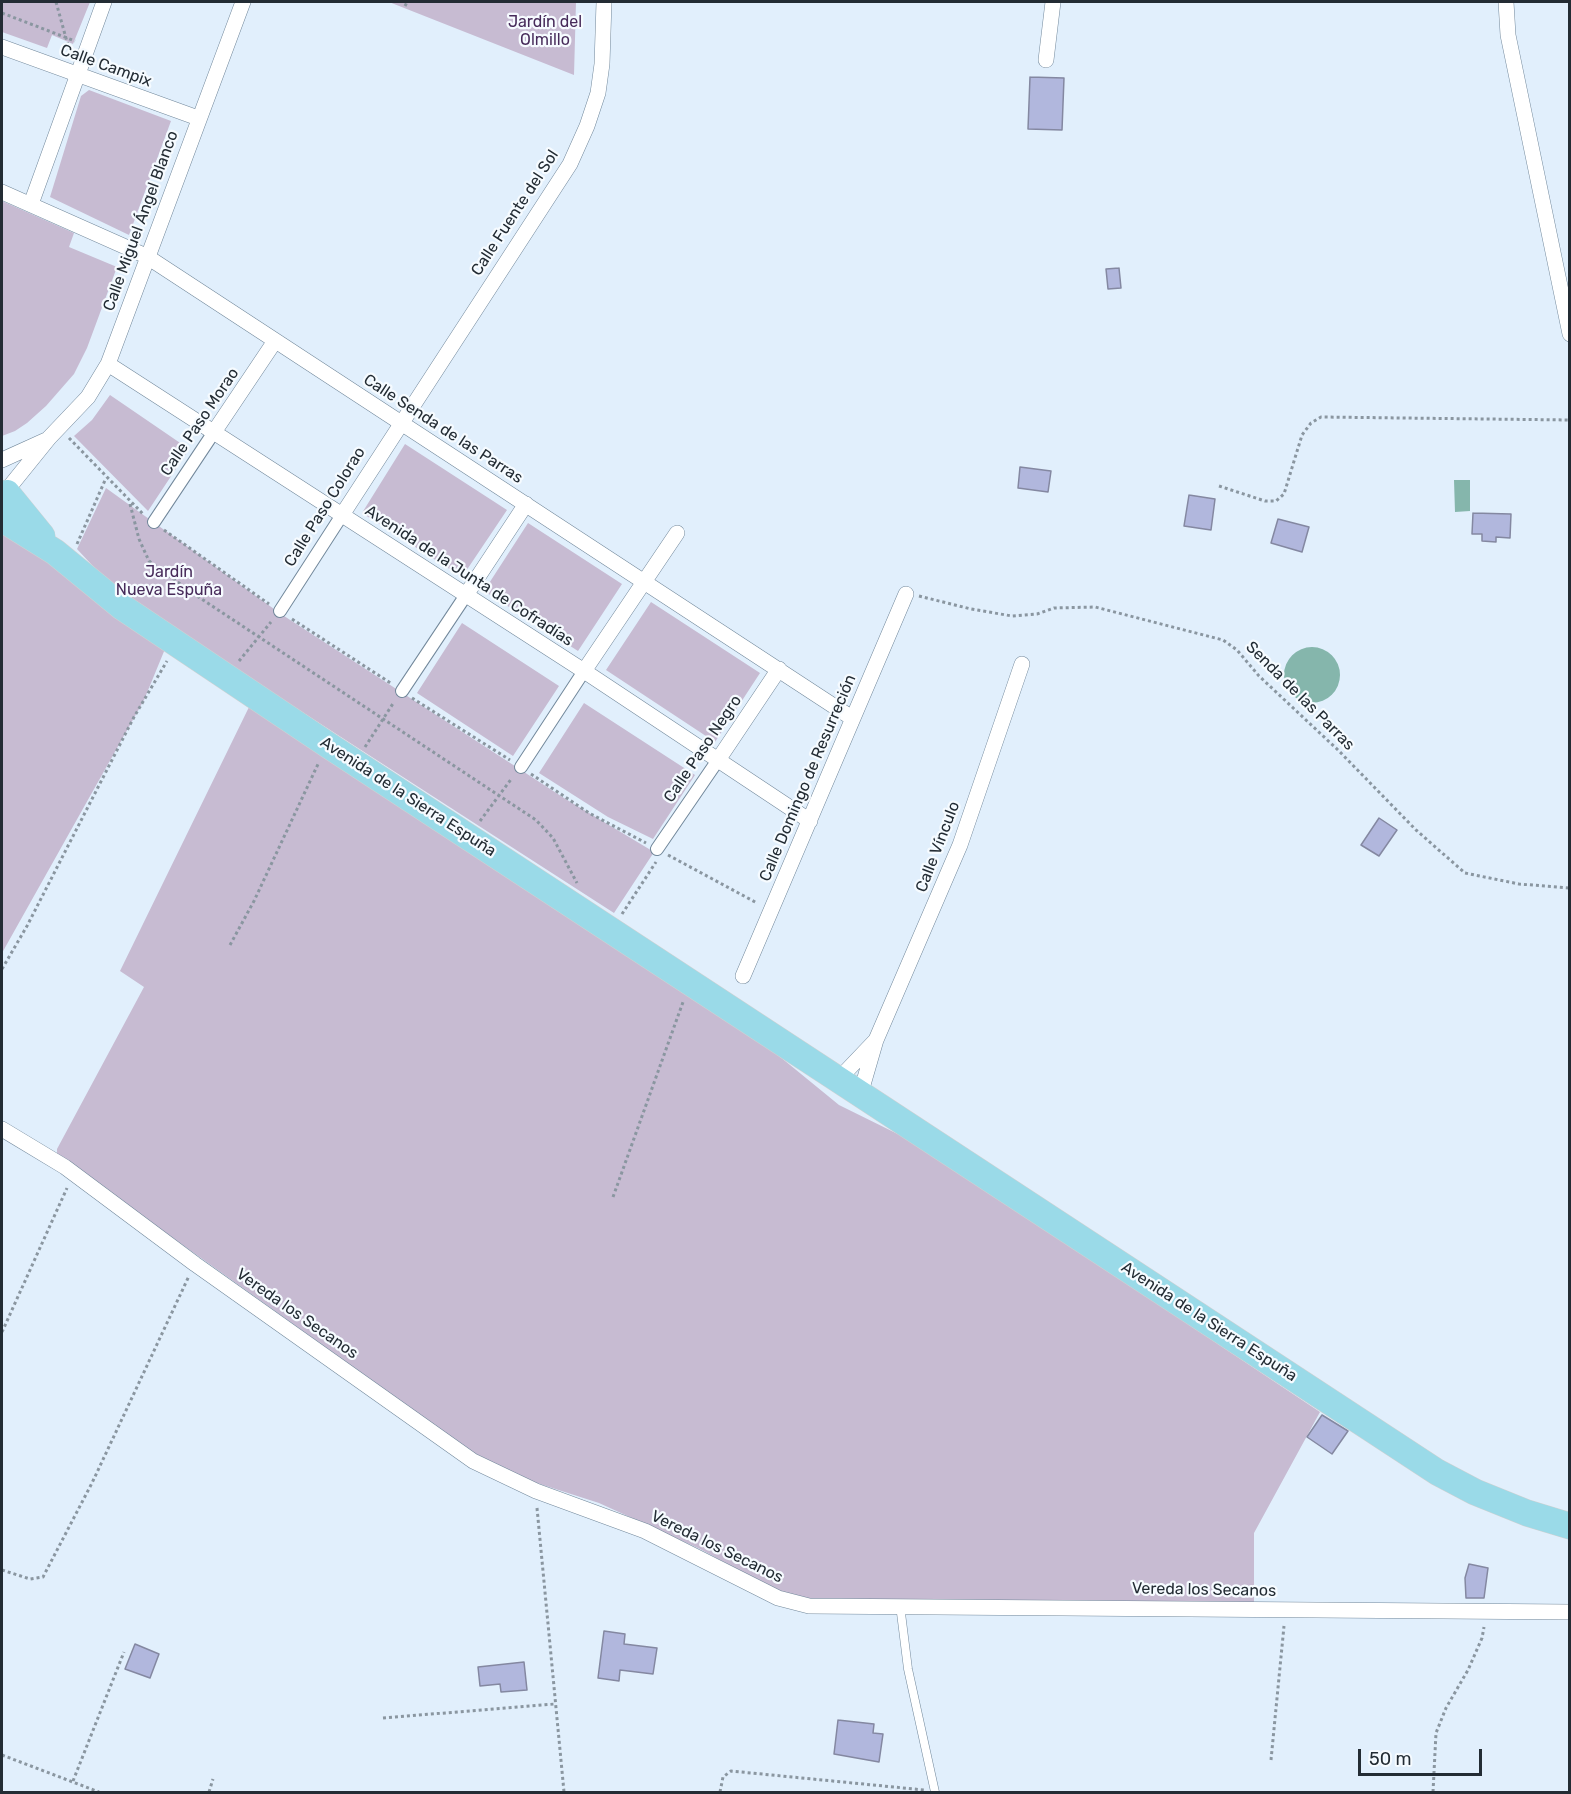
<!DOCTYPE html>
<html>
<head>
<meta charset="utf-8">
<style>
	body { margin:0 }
	#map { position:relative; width:1571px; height:1794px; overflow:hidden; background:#e1effc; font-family:Rubik,sans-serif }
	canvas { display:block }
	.frame { position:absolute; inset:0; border:3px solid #232c34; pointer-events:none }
	.scale { position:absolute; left:1358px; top:1749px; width:124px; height:27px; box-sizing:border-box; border:3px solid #232c34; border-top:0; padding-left:8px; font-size:18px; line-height:21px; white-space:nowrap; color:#232c34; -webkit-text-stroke:4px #f6fbff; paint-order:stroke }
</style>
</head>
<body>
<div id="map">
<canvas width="1571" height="1794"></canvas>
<div class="frame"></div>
<div class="scale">50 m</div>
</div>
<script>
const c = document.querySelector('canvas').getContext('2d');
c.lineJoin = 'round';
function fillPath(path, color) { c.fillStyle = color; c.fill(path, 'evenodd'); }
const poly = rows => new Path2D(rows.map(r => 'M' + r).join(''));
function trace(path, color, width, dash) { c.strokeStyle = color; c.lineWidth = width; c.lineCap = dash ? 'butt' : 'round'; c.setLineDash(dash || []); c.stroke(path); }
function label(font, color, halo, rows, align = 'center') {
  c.font = font + ' Rubik,sans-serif'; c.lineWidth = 4.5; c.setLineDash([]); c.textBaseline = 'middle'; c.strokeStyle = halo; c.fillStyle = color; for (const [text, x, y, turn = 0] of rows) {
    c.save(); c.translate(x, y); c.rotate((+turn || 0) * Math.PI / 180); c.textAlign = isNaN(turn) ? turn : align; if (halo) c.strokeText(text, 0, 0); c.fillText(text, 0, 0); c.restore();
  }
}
fillPath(poly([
	[2,2,90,2,73,44,52,35,47,48,2,32],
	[389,2,576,2,574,75],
	[89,90,171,121,129,235,50,197,81,96],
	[2,201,74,233,69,247,117,267,87,348,74,374,46,406,27,423,15,431,2,436],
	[110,395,189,449,148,511,74,436,92,420],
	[405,444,507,510,462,577,362,513],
	[106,488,281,614,564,798,654,852,614,913,195,643,104,578,77,549],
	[528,523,622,584,578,651,484,591],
	[2,532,21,542,165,649,144,700,2,953],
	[651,602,760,673,715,742,606,670],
	[462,623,559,686,513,756,417,693],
	[584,703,695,775,653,839,608,817,539,773],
	[250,705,757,1038,839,1105,918,1144,1320,1412,1254,1533,1254,1603,808,1599,777,1591,700,1549,599,1503,518,1477,472,1452,57,1155,57,1149,144,987,120,971]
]), '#c7bbd2');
fillPath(poly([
	[1454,480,1470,480,1470,511,1455,512],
	'1284 675a28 28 0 1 1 56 0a28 28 0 1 1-56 0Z'
]), '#85b6ac');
const building = poly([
	[1030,77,1064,78,1062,130,1028,129,1030,77],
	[1119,268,1121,288,1108,289,1106,269,1119,268],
	[1020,467,1051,471,1048,492,1018,488,1020,467],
	[1189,495,1215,499,1211,530,1184,526,1189,495],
	[1473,513,1511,514,1510,538,1496,537,1496,542,1482,541,1482,534,1472,534,1473,513],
	[1278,519,1309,527,1302,552,1271,543,1278,519],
	[1379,818,1397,830,1379,856,1361,845,1379,818],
	[1322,1415,1348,1431,1332,1454,1307,1437,1322,1415],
	[1469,1564,1488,1568,1484,1598,1466,1598,1465,1578,1469,1564],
	[604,1631,625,1634,624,1644,657,1648,653,1674,620,1670,619,1681,598,1678,604,1631],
	[135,1644,159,1654,150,1678,125,1669,135,1644],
	[524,1662,527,1690,501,1692,500,1684,480,1686,478,1667,524,1662],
	[838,1720,874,1724,873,1733,883,1734,879,1762,834,1754,838,1720]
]);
fillPath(building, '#b1b7dd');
trace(building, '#8488a1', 1.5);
const service = poly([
	[900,1605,908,1669,935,1792]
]);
const pedestrian = poly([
	[154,522,214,432],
	[280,611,342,515],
	[402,691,466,595],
	[521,767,584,671],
	[657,849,718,760]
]);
const minor = poly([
	[1506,2,1508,35,1570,334],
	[2,47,198,118],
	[1046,60,1053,2],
	[2,192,146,256,852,718],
	[31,204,104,2],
	[108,364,584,671,810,821],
	[214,432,275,341],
	[2,460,46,440],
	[7,490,49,438,88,397,108,364,243,2],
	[342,515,570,164,587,126,598,93,602,64,604,2],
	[466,595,526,504],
	[584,671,677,533],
	[718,760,779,669],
	[743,976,906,594],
	[876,1040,960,845,1022,664],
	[837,1081,876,1040,860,1095],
	[2,1129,65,1167,195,1264,473,1461,536,1491,645,1531,778,1598,809,1606,1570,1612]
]);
const primary = poly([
	[7,493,42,536],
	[2,519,55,552,122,607,328,745,1437,1472,1475,1492,1527,1513,1570,1526]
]);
trace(service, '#72889b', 9);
trace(pedestrian, '#72889b', 14);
trace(minor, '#72889b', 16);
trace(primary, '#cfd1d2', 27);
trace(poly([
	[56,2,69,49],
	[405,6,407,2],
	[2,13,75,41],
	[69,438,144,515],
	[1219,486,1265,501,1276,501,1284,494,1302,435,1311,423,1321,417,1570,420],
	[130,504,139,539,149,561,194,594,536,820,553,838,577,883],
	[164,530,269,604],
	[77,544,106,478],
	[919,596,971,609,1012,616,1037,614,1054,608,1095,607,1223,640,1237,650,1259,676,1338,750,1416,830,1465,873,1519,884,1570,888],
	[292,619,392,684],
	[239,661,271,622],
	[412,698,510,760],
	[365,747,394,702],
	[531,774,589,813,646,843],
	[480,821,512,778],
	[668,855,757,903],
	[622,914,656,862],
	[230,945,254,901,319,762],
	[2,969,27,926,134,717,167,661],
	[613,1197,683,1002],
	[2,1332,67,1188],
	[537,1508,564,1792],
	[2,1570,30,1579,43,1577,92,1483,189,1276],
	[383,1718,555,1704],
	[2,1755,99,1792],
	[1271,1760,1284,1626],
	[73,1781,124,1652],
	[209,1792,213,1779],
	[720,1792,723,1777,731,1771,924,1790],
	[1433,1792,1436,1733,1446,1708,1468,1670,1482,1638,1484,1627]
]), '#8a96a0', 3, [3, 3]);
trace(service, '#fff', 8);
trace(pedestrian, '#fff', 12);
trace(minor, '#fff', 15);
trace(primary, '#9adae8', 26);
label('16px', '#472b5a', '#f6fbff', [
	["Jardín del",545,22],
	["Olmillo",545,40],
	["Jardín",169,572],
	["Nueva Espuña",169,590]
]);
label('16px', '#232c34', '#f6fbff', [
	["Calle Campix",106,66,20],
	["Calle Fuente del Sol",515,213,-57],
	["Calle Miguel Ángel Blanco",141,221,-70],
	["Calle Paso Morao",200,422,-56],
	["Calle Senda de las Parras",443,429,33],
	["Calle Paso Colorao",325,507,-58],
	["Avenida de la Junta de Cofradías",469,576,33],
	["Senda de las Parras",1300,696,45],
	["Calle Paso Negro",703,749,-56],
	["Calle Domingo de Resurreción",808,778,-67],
	["Avenida de la Sierra Espuña",408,797,33],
	["Calle Vínculo",938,847,-69],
	["Vereda los Secanos",297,1314,35],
	["Avenida de la Sierra Espuña",1209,1322,33],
	["Vereda los Secanos",717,1547,26],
	["Vereda los Secanos",1204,1590,1]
]);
</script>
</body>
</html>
